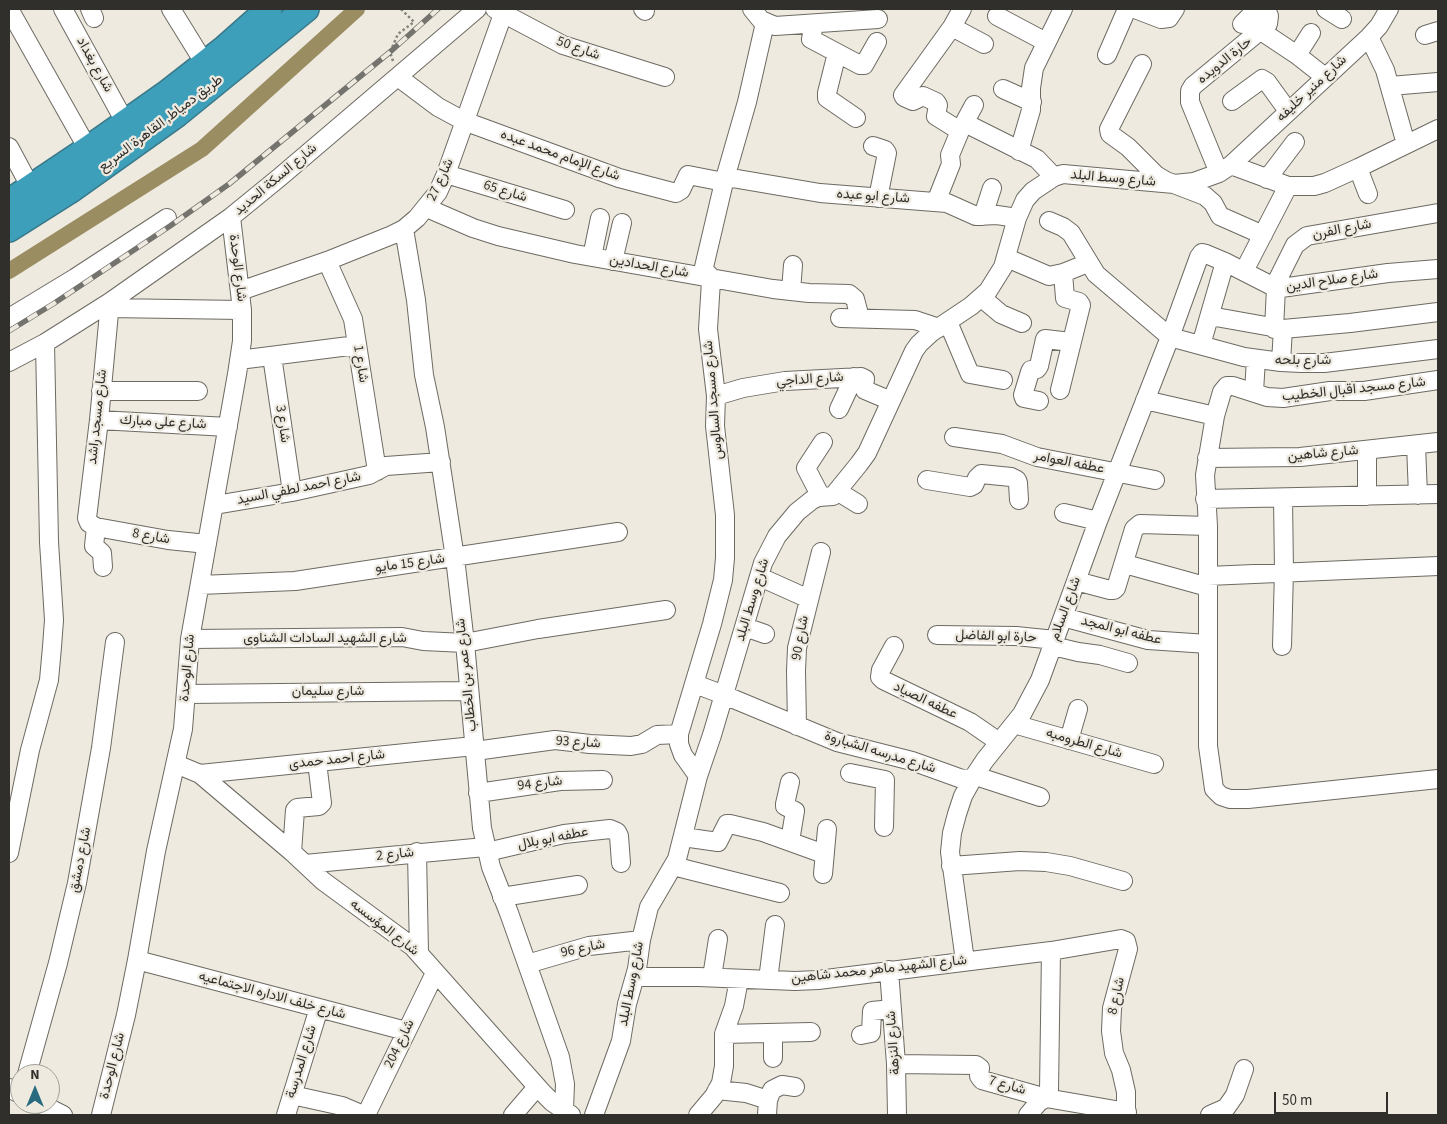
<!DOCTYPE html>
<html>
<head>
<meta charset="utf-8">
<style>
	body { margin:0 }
	#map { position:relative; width:1447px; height:1124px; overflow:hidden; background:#eeeae0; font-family:"Source Sans 3",sans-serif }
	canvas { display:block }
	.frame { position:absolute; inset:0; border:10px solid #312f2c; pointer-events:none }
	.north { position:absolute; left:10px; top:1064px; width:50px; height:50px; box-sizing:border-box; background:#eeeae0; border:1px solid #a29f98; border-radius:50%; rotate:0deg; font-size:14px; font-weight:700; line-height:20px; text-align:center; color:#312f2c }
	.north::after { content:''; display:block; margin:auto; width:18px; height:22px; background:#296b7e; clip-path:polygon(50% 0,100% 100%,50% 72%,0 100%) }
	.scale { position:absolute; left:1274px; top:1092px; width:114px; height:22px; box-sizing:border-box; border:2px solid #312f2c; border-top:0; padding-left:6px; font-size:15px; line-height:18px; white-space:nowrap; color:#312f2c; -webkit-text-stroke:4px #eeeae0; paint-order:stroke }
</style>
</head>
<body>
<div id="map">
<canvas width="1447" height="1124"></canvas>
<div class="frame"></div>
<div class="north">N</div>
<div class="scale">50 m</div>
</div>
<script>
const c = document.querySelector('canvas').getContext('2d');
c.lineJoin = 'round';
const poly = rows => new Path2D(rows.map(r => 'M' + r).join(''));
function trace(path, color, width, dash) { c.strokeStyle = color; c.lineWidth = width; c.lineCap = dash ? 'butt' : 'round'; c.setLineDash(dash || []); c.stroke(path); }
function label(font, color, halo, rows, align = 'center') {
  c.font = font + ' "Source Sans 3",Vazirmatn,sans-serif'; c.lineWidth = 4.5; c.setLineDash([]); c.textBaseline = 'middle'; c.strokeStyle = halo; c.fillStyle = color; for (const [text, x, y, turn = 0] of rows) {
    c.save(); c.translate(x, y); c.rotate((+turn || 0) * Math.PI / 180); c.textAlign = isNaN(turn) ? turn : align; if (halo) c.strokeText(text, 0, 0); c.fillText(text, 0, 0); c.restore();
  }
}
trace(poly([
	[9,271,202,149,357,9]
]), '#9b8d62', 16);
const minor = poly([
	[9,9,88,149],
	[63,9,125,122],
	[90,9,94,18],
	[171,9,205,64],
	[495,9,563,45,665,77],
	[643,9,645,11],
	[752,9,761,20,775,26,878,19],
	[1135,9,1161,19,1169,18,1175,9],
	[1326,9,1342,19],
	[997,16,1046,42],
	[814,24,811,39,860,65,864,65,877,42],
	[1242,24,1257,9],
	[952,27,984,44],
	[1261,31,1297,55,1325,77],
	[1425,35,1438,31],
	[1369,37,1385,70,1406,144],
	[837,53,827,93,827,98,856,118],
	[1107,55,1127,9],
	[1297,55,1311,33],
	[1142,64,1109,129,1110,134,1128,147,1156,175,1166,181,1205,196,1213,203,1220,216,1263,235],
	[398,77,438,107,464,121,619,178,676,193,681,190,688,175,724,182],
	[1390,86,1438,82],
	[1003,89,1032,102],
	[1232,101,1262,79,1267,82,1288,111],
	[965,123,1037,159,1054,177],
	[960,131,974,105],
	[873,146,885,150,887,153,878,198],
	[9,147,31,188],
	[1019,151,1031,110,1031,88,1034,68,1063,9],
	[1231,165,1288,186,1314,186,1325,183,1358,168,1438,129],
	[1358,168,1368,194],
	[1219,173,1190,102,1190,91,1193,86,1268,24,1269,16,1266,9],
	[446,174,565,210],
	[726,177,820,193,947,203,976,216,997,215,1017,218],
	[1267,179,1295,142],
	[936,202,951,164,950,155,960,131,936,116,938,105,936,102,923,96,913,101,904,97,903,95,952,27,962,9],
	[427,208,473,228,498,236,575,254,773,289,809,293,849,294,855,299,860,318],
	[983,216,992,188],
	[1049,221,1063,227,1071,233,1096,274,1170,337,1244,357,1281,362,1301,363,1324,363,1438,349],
	[404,229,416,300,424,375,435,427,455,558,465,643,482,828,491,867,509,913,560,1057,565,1084,564,1110],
	[592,257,600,218],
	[1007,258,1049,276,1063,273,1088,263],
	[327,261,353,319,377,471],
	[613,261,622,223],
	[1244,271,1288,186],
	[1274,287,1295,245,1307,236,1438,213],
	[240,291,327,261,392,235,404,229,417,218,438,192,446,174,503,14],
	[791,291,793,265],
	[982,298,1001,314,1022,323],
	[110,302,99,420,87,518,89,523,96,527,168,540,207,544],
	[109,308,242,310],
	[1210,316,1283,329,1350,323,1438,312],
	[9,318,75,278,167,218],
	[840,318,915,320,939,328],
	[948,322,970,374,1003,380],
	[1274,329,1276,288],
	[1201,345,1225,262],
	[272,356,292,492],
	[239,360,357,345],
	[9,362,45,343,110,302,231,217,280,177,477,9],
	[1281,362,1283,329],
	[1438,380,1364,391,1330,391,1283,398,1267,397,1233,386,1227,386,1222,392,1215,416,1205,475,1208,526,1208,746,1214,789,1221,796,1230,799,1248,799,1438,779],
	[1060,390,1081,305,1079,302,1065,298,1063,273],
	[101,391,198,391],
	[1254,392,1256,359],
	[716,396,743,388,785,381,861,377,865,379,864,386,865,390,891,401],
	[1145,400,1215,416],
	[1039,401,1024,398,1023,395,1030,372,1031,370,1037,369,1039,366,1045,339,1071,342],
	[839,409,854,377],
	[99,420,228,427],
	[954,437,1002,444,1037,457,1155,480],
	[1416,445,1418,495],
	[1367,450,1367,496],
	[1207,458,1300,457,1438,442],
	[927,480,970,487,974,485,977,478,981,474,1011,477,1017,480,1018,483,1019,500],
	[837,491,858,504],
	[821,497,806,468,823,442],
	[1205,499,1438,494],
	[215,505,292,492,369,475,386,466,441,462],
	[1064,513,1098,521],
	[96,527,94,546,102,553,103,567],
	[1125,564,1208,587],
	[1208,576,1438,566],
	[760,577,809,599],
	[1076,581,1110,590,1114,590,1116,588,1134,529,1140,524,1208,526],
	[200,585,295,581,618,532],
	[1063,617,1148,640,1208,644],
	[745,627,765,634],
	[937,635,1016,636,1055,640],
	[190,639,402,637,423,641,465,643,538,629,666,610],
	[894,646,881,670,880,677,883,680,970,722,999,742],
	[1053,646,1078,652,1100,655,1128,663],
	[1282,646,1284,571,1283,498],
	[695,684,724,695,837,742,912,761,962,779,979,777,985,779,1040,797],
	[187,694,469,691],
	[1014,724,1154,764],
	[797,726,796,671,797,648,821,552],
	[1069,740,1078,709],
	[475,751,555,740,590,744,631,746,642,744,657,735,679,734],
	[176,764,200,774,292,852,323,881,413,947,541,1091,552,1102,571,1115],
	[850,773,885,780,884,827],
	[200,774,474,746],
	[698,776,683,755,679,744,679,734,712,624,723,580,725,558,725,515,715,426,716,396,708,329,711,281,711,277,704,270,704,267,724,182,747,102,765,23],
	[478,793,560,781,603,780],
	[683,837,718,842,727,824,730,824,763,832,824,854],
	[790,841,795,811,785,806,785,804,790,782],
	[292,852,295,810,297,808,319,806,322,803,317,762],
	[417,852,419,953],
	[487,852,564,834,610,829,617,832,619,836,621,863],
	[9,853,30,750,49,680,52,647,54,620,49,542,45,343],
	[305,864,485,847],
	[673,866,780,893],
	[951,866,1020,861,1046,862,1070,866,1123,881],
	[823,874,827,829],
	[502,897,578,885],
	[137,960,406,1031],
	[965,961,950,852,952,833,957,814,963,796,973,778,985,760,1022,714,1040,680,1098,521,1170,337,1199,257,1202,253,1206,254,1225,262,1276,288,1281,288,1388,273,1438,269],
	[527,964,589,946,641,940],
	[889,970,896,1064,897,1115],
	[636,977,699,977,795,981,818,980,1051,951,1121,939,1126,941,1128,949,1112,1008,1111,1031,1114,1053,1121,1070,1126,1092,1126,1115],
	[712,977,718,939],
	[768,980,775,925],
	[773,1033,773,1058],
	[724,1034,811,1032],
	[861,1035,871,1033,872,1011,892,1009],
	[896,1064,976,1065,980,1068,979,1076,982,1080,1046,1098,1127,1112],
	[27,1074,58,963,77,883,101,748,115,642],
	[9,1088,20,1094],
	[717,1090,746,1093,768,1100],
	[292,1095,342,1106,363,1115],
	[41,1104,63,1115],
	[101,1115,126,1015,137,960,156,851,183,729,190,639,237,374,242,341,242,310,231,217],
	[286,1115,319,1008],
	[366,1115,435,973],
	[513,1115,537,1087],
	[594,1115,621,1041,627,1004,637,969,641,940,649,907,677,859,698,776,712,735,763,563,777,536,797,512,812,500,818,497,833,496,859,464,867,453,914,351,919,344,932,332,971,306,988,291,1003,267,1017,218,1025,200,1033,191,1054,177,1063,174,1174,184,1194,182,1219,173,1231,165,1369,37,1379,26,1389,9],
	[698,1115,714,1096,721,1083,724,1066,724,1034,734,1006,739,979],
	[767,1115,768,1100,772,1090,782,1085,795,1087],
	[1028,1115,1039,1102,1046,1098,1049,1091,1051,951],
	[1210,1115,1226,1108,1235,1095,1244,1069]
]);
const highway = poly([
	[9,202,88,149,166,94,225,48,269,9],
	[9,229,69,191,177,114,306,9]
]);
trace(minor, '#6d6a62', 20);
trace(highway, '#397888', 28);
trace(poly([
	[393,61,390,52,398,34,414,22,401,9]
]), '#86847d', 2.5, [2.5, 2.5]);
trace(minor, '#fff', 18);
trace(highway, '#3e9fba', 25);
const rail = poly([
	[9,331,53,304,170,226,229,184,390,52,438,9]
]);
trace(rail, '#75736d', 5.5);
trace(rail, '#eeeae0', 4, [11]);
label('14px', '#312f2c', '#eeeae0', [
	["شارع 50",578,49,20],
	["حارة الدويده",1225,61,-39],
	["شارع بغداد",94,65,61],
	["شارع منير خليفه",1312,89,-43],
	["طريق دمياط, القاهرة السريع",161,124,-37],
	["شارع الإمام محمد عبده",560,156,20],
	["شارع وسط البلد",1113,179,5],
	["شارع السكة الحديد",276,180,-40],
	["شارع 27",441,180,-65],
	["شارع 65",505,192,17],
	["شارع ابو عبده",873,197,4],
	["شارع الفرن",1342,230,-11],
	["شارع الحدادين",649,267,10],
	["شارع الوحدة",237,268,83],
	["شارع صلاح الدين",1332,281,-8],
	["شارع بلحه",1303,361],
	["شارع 1",360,364,81],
	["شارع الداجي",810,380,-4],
	["شارع مسجد اقبال الخطيب",1354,390,-6],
	["شارع مسجد السالوس",714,400,-95],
	["شارع مسجد راشد",98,417,-84],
	["شارع على مبارك",163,423,3],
	["شارع 3",282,424,82],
	["شارع شاهين",1323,454,-5],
	["عطفه العوامر",1069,463,11],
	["شارع احمد لطفي السيد",299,489,-11],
	["شارع 8",151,537,10],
	["شارع 15 مايو",410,564,-8],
	["شارع وسط البلد",753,600,-73],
	["شارع السلام",1066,609,-70],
	["عطفه ابو المجد",1121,631,14],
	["حارة ابو الفاضل",996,637,2],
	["شارع 90",801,638,-80],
	["شارع الشهيد السادات الشناوى",325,639],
	["شارع الوحدة",188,668,-85],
	["شارع عمر بن الخطاب",467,675,-96],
	["شارع سليمان",328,692],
	["عطفه الصياد",925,701,25],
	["شارع 93",578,743,4],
	["شارع الطرومبه",1084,744,16],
	["شارع مدرسه الشباروة",880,753,17],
	["شارع احمد حمدى",337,760,-6],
	["شارع 94",540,784,-7],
	["عطفه ابو بلال",553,839,-11],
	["شارع 2",395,855,-6],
	["شارع دمشق",81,860,-79],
	["شارع المؤسسه",384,928,38],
	["شارع 96",583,949,-12],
	["شارع الشهيد ماهر محمد شاهين",879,970,-6],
	["شارع وسط البلد",632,984,-79],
	["شارع خلف الاداره الاجتماعيه",272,996,15],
	["شارع 8",1117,996,-78],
	["شارع النزهة",894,1043,-94],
	["شارع 204",400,1044,-64],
	["شارع المدرسة",302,1062,-73],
	["شارع الوحدة",113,1066,-76],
	["شارع 7",1007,1086,16]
]);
</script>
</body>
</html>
